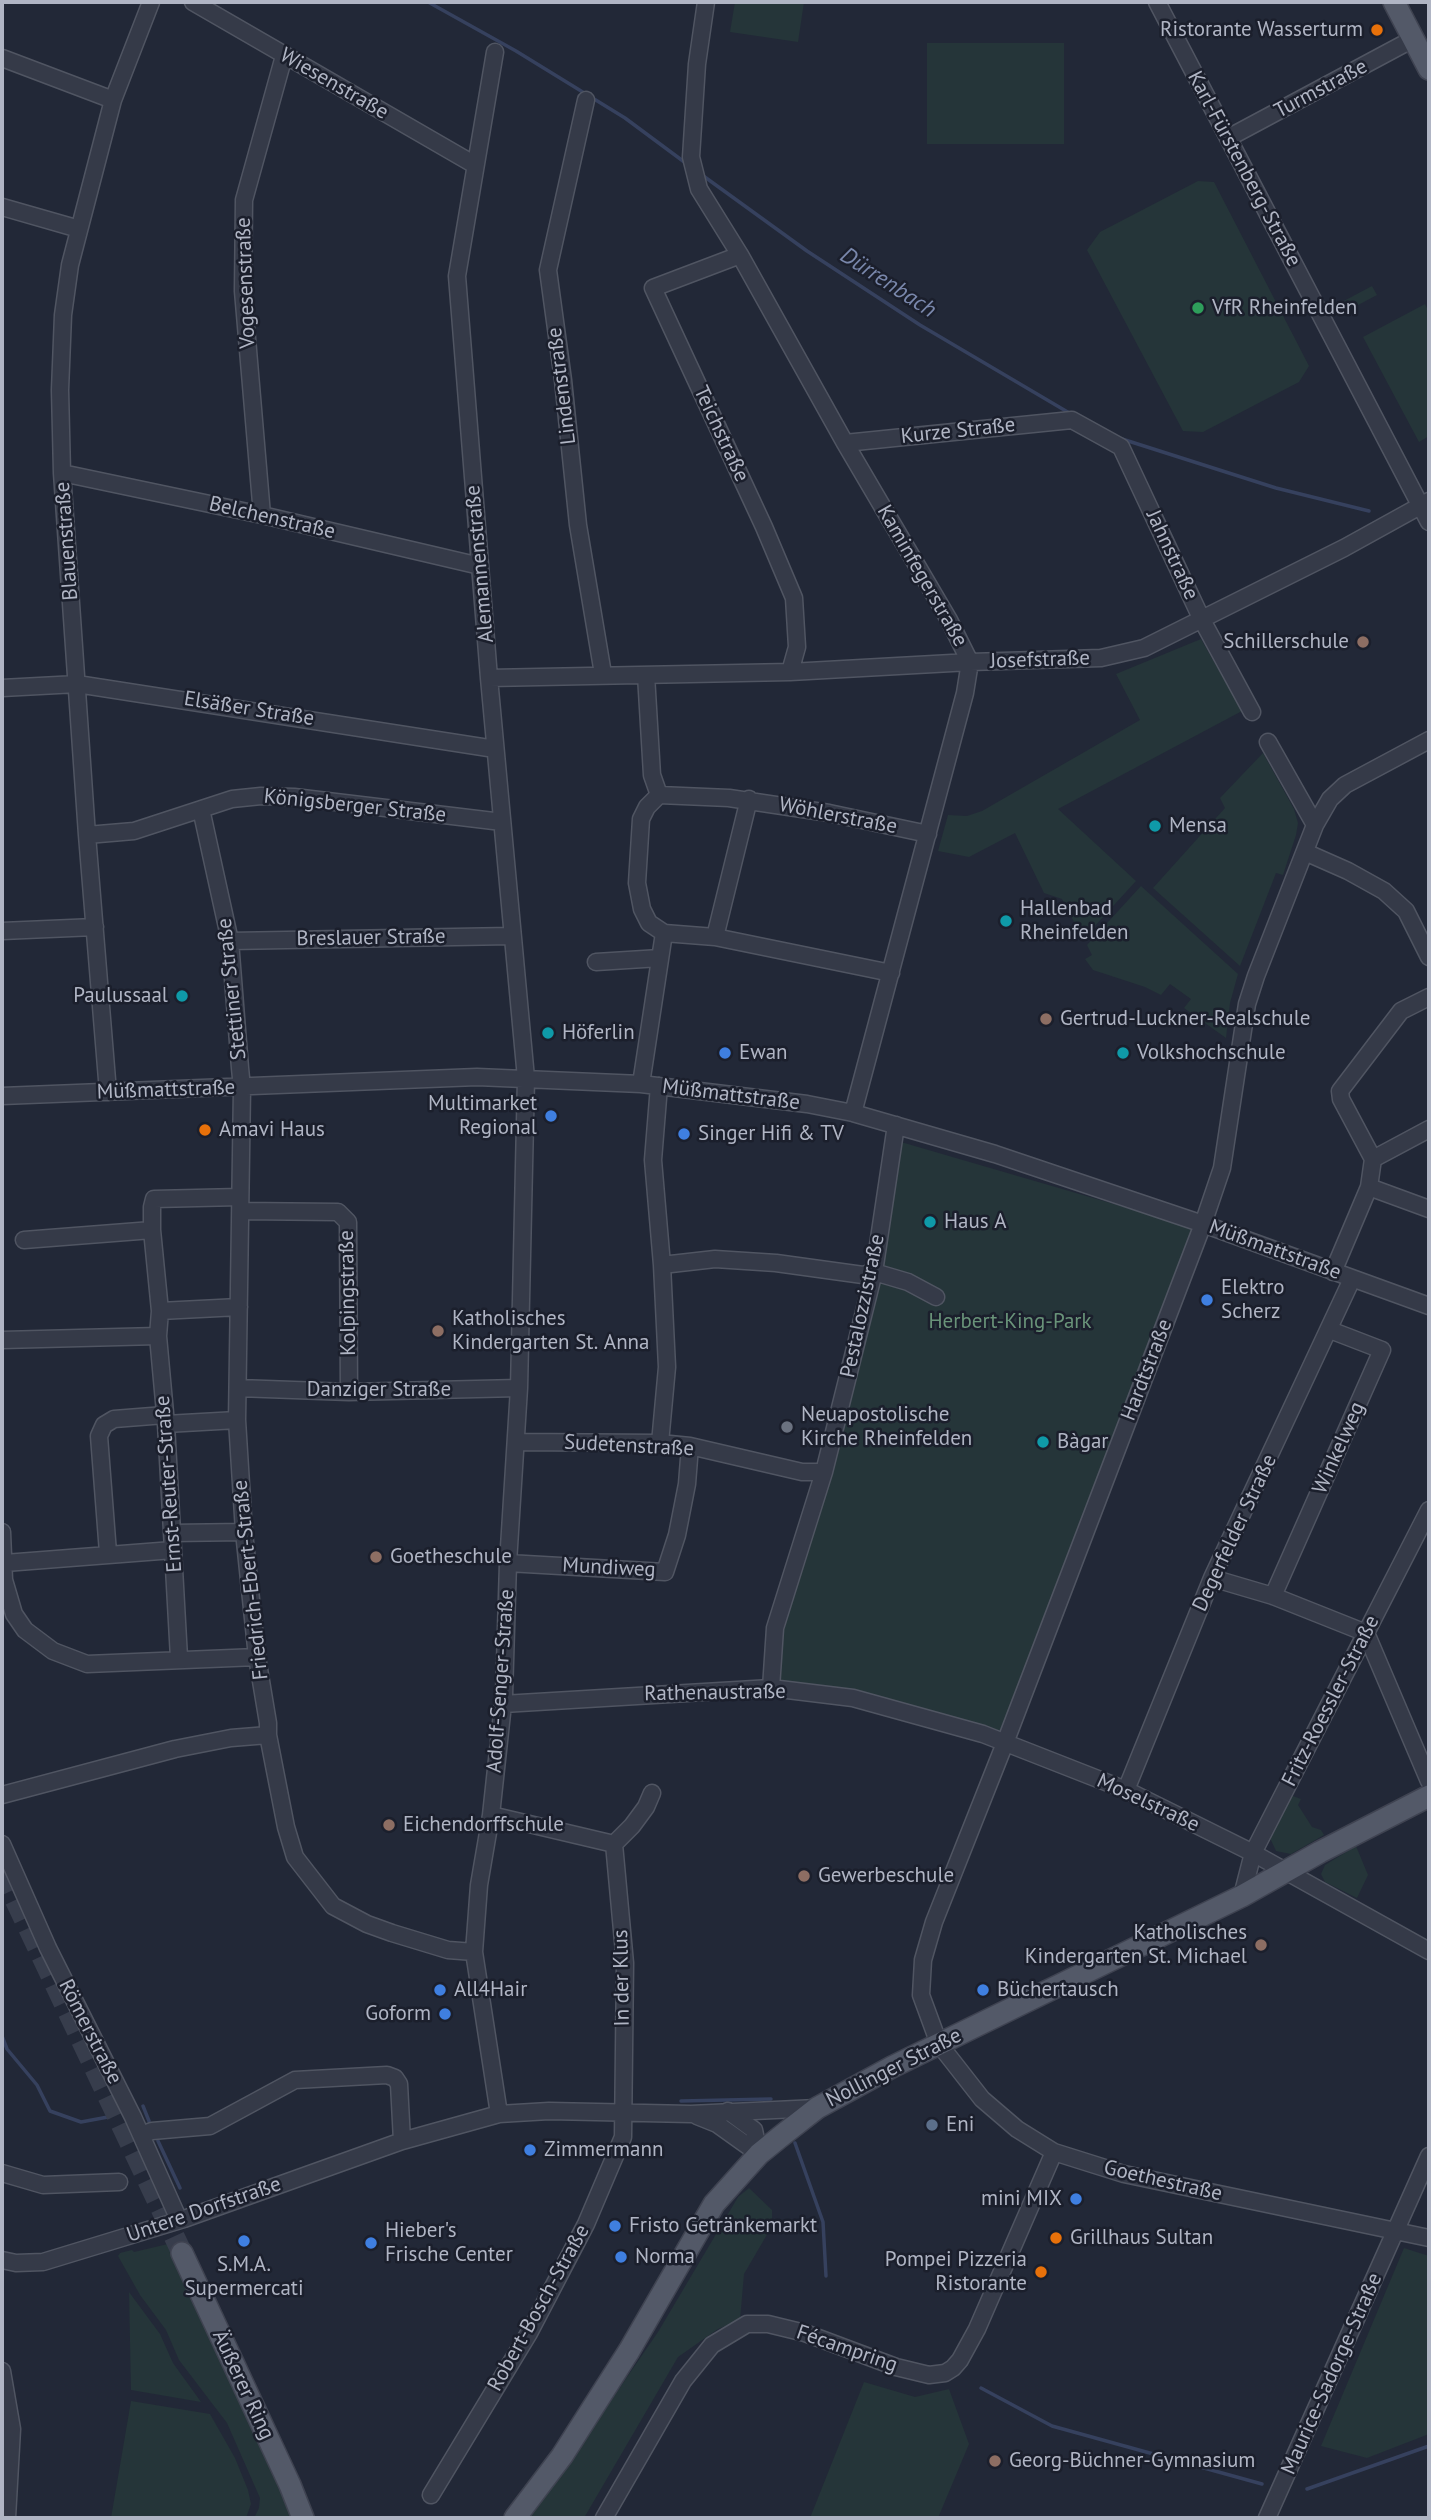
<!DOCTYPE html>
<html>
<head>
<meta charset="utf-8">
<style>
	body { margin:0 }
	#map { position:relative; width:1431px; height:2520px; overflow:hidden; background:#222837; font-family:"PT Sans",sans-serif }
	canvas { display:block }
	.frame { position:absolute; inset:0; border:4px solid #b0b5c4; pointer-events:none }
</style>
</head>
<body>
<div id="map">
<canvas width="1431" height="2520"></canvas>
<div class="frame"></div>
</div>
<script>
const c = document.querySelector('canvas').getContext('2d');
c.lineJoin = 'round';
function fillPath(path, color) { c.fillStyle = color; c.fill(path, 'evenodd'); }
const poly = rows => new Path2D(rows.map(r => 'M' + r).join(''));
function trace(path, color, width, dash) { c.strokeStyle = color; c.lineWidth = width; c.lineCap = dash ? 'butt' : 'round'; c.setLineDash(dash || []); c.stroke(path); }
function label(font, color, halo, rows, align = 'center') {
  c.font = font + ' "PT Sans",sans-serif'; c.lineWidth = 5; c.setLineDash([]); c.textBaseline = 'middle'; c.strokeStyle = halo; c.fillStyle = color; for (const [text, x, y, turn = 0] of rows) {
    c.save(); c.translate(x, y); c.rotate((+turn || 0) * Math.PI / 180); c.textAlign = isNaN(turn) ? turn : align; if (halo) c.strokeText(text, 0, 0); c.fillText(text, 0, 0); c.restore();
  }
}
fillPath(poly([
	[735,2,804,2,798,42,730,32],
	[927,43,1064,43,1064,144,927,144],
	[1198,181,1214,182,1309,366,1299,382,1203,432,1183,431,1087,250,1100,232],
	[1372,286,1377,295,1345,312,1340,303],
	[1425,304,1429,312,1429,436,1419,442,1363,337],
	[1201,639,1242,711,1058,809,1136,881,1083,939,1062,899,1044,893,1015,833,969,857,938,851,948,815,967,816,982,811,1140,720,1116,674],
	[1263,753,1294,809,1298,823,1296,835,1283,875,1276,873,1240,966,1153,888,1225,808,1220,798],
	[1141,886,1238,974,1230,1003,1226,1038,1184,1008,1191,999,1170,984,1161,995,1145,987,1093,970,1085,959,1092,955,1087,945],
	[901,1142,1196,1228,1071,1547,1002,1734,776,1684,784,1629],
	[1287,1794,1301,1799,1298,1805,1312,1827,1321,1830,1324,1835,1291,1854,1276,1851,1270,1838],
	[1356,1846,1368,1875,1357,1898,1325,1882,1321,1874,1325,1865],
	[749,2188,772,2210,772,2226,744,2274,740,2320,718,2329,678,2357,584,2518,530,2518,658,2332,738,2197],
	[168,2244,213,2337,294,2518,254,2518,259,2508,260,2498,227,2423,179,2360,166,2330,140,2295,118,2256,120,2253,132,2250,134,2252],
	[1404,2248,1429,2256,1429,2434,1367,2458,1321,2446],
	[129,2292,160,2334,173,2363,201,2402,131,2390],
	[864,2382,915,2397,949,2389,969,2444,938,2518,810,2518],
	[131,2401,210,2414,235,2458,248,2490,251,2504,246,2518,111,2518]
]), '#253539');
trace(poly([
	[428,2,516,51,625,118,687,164],
	[702,175,807,251,920,325,1071,414],
	[1122,439,1276,488,1369,511],
	[2,2036,7,2049,37,2085,50,2111,81,2122,108,2117],
	[681,2101,771,2099],
	[143,2106,149,2121],
	[158,2141,180,2188],
	[795,2143,823,2222,826,2276],
	[981,2388,1052,2426,1262,2484],
	[1307,2489,1429,2446]
]), '#36415e', 3.5);
trace(poly([
	[2,1872,182,2253]
]), '#373d4c', 21, [21, 10]);
const minor = poly([
	[193,2,475,165],
	[706,2,697,64,691,157,699,189,740,255,845,443,949,620,970,662,965,693,853,1113],
	[1157,2,1429,522],
	[495,52,457,276,489,678,526,1078,519,1388,508,1563,504,1695,491,1815,479,1885,474,1952,499,2114],
	[2,58,113,100],
	[586,100,548,270,563,380,578,525,603,674],
	[1228,138,1413,39],
	[2,207,79,229],
	[740,255,653,288,764,527,794,598,797,647,790,672],
	[845,443,1072,420,1121,447,1202,620,1252,712],
	[62,473,262,515,480,566],
	[262,515,243,291,244,200,284,56],
	[646,675,652,775,659,795],
	[489,678,790,672,970,662,1101,658,1144,648,1344,548,1429,501],
	[2,688,77,684,495,749],
	[1429,740,1345,785,1330,799,1315,825,1256,976,1247,1004,1222,1168,1203,1224,1005,1743,934,1922,923,1960,921,1995,939,2044,982,2099,1017,2129,1054,2152,1124,2174,1429,2238],
	[1268,742,1315,825],
	[201,809,230,941,240,1068,242,1088,237,1420,244,1532,257,1657,268,1723,268,1735,286,1827,295,1857,333,1906,367,1924,392,1933,448,1950,474,1952],
	[87,835,134,831,232,799,261,796,294,797,502,822],
	[1305,852,1348,871,1384,891,1406,911,1429,957],
	[2,931,95,927],
	[715,937,749,799],
	[230,941,511,936],
	[596,962,660,958],
	[891,973,715,937,664,933,649,923,642,909,637,883,641,819,647,807,659,795,729,798,829,813,928,834],
	[641,1084,664,933],
	[659,1086,653,1160,662,1265,667,1367,660,1443],
	[108,1092,87,835,62,473,60,390,63,315,70,265,113,100,151,2],
	[2,1096,477,1077,641,1084,807,1104,853,1113,995,1154,1203,1224,1429,1306],
	[1373,1159,1341,1099,1340,1091,1401,1011,1429,997],
	[1369,1187,1429,1209],
	[241,1211,338,1212,348,1222,349,1392],
	[24,1240,152,1230],
	[662,1265,715,1259,776,1263,863,1275,874,1272,908,1282,936,1297],
	[1333,1272,1369,1187,1373,1159,1429,1129],
	[160,1311,239,1307],
	[2,1340,158,1336],
	[238,1388,349,1392,519,1388],
	[166,1424,237,1420],
	[516,1442,660,1443,690,1446,802,1472,824,1472],
	[2,1532,4,1580,14,1614,25,1630,53,1651,87,1664,257,1657],
	[172,1533,244,1532],
	[108,1553,99,1436,104,1425,114,1419,165,1415],
	[5,1563,173,1550],
	[508,1563,665,1572,677,1535,687,1484,690,1446],
	[1212,1578,1273,1596,1366,1633,1429,1781],
	[1273,1596,1382,1350,1330,1330],
	[179,1658,166,1424,158,1336,160,1311,152,1230,152,1207,154,1199,240,1197],
	[771,1688,775,1628,824,1472,874,1272,896,1125],
	[503,1704,771,1688,853,1698,983,1734,1126,1790,1253,1853,1429,1951],
	[1126,1790,1212,1578,1352,1279],
	[2,1795,175,1749,231,1738,268,1735],
	[2,1844,48,1948,133,2117,179,2220],
	[614,1844,632,1826,646,1807,652,1793],
	[1242,1896,1253,1853,1429,1510],
	[728,2111,754,2130,759,2154],
	[697,2116,717,2124,759,2154],
	[141,2135,152,2131,210,2126,295,2080,387,2075,395,2078,399,2084,402,2141],
	[2,2173,43,2185,119,2182],
	[2,2260,16,2263,43,2262,184,2219,402,2141,499,2114,549,2111,691,2114,817,2108],
	[2,2371,12,2429,7,2518],
	[431,2495,529,2333,586,2224,623,2137,625,1963,614,1844,491,1815],
	[604,2518,683,2381,712,2345,747,2324,768,2324,805,2333,896,2367,929,2375,945,2373,953,2368,960,2360,977,2329,1054,2152],
	[1267,2518,1429,2156]
]);
const major = poly([
	[1394,2,1429,69],
	[182,2253,290,2485,303,2518],
	[515,2518,562,2456,629,2351,714,2204,759,2154,780,2137,817,2108,892,2067,1242,1896,1320,1852,1429,1796]
]);
trace(minor, '#505562', 19);
trace(major, '#3f4351', 24);
trace(minor, '#353a48', 16);
trace(major, '#535968', 21);
for (const [x, y, r, color] of [
	[1377,30,7,"#e8710a"],
	[1198,308,7,"#2e9e5b"],
	[1363,642,7,"#8d6e63"],
	[1155,826,7,"#0f9aa8"],
	[1006,921,7,"#0f9aa8"],
	[182,996,7,"#0f9aa8"],
	[1046,1019,7,"#8d6e63"],
	[548,1033,7,"#0f9aa8"],
	[725,1053,7,"#3f7fe0"],
	[1123,1053,7,"#0f9aa8"],
	[551,1116,7,"#3f7fe0"],
	[205,1130,7,"#e8710a"],
	[684,1134,7,"#3f7fe0"],
	[930,1222,7,"#0f9aa8"],
	[1207,1300,7,"#3f7fe0"],
	[438,1331,7,"#8d6e63"],
	[787,1427,7,"#6b7280"],
	[1043,1442,7,"#0f9aa8"],
	[376,1557,7,"#8d6e63"],
	[389,1825,7,"#8d6e63"],
	[804,1876,7,"#8d6e63"],
	[1261,1945,7,"#8d6e63"],
	[440,1990,7,"#3f7fe0"],
	[983,1990,7,"#3f7fe0"],
	[445,2014,7,"#3f7fe0"],
	[932,2125,7,"#5c6f8a"],
	[530,2150,7,"#3f7fe0"],
	[1076,2199,7,"#3f7fe0"],
	[615,2226,7,"#3f7fe0"],
	[1056,2238,7,"#e8710a"],
	[244,2241,7,"#3f7fe0"],
	[371,2243,7,"#3f7fe0"],
	[621,2257,7,"#3f7fe0"],
	[1041,2272,7,"#e8710a"],
	[995,2461,7,"#8d6e63"]
]) { const dot = new Path2D(); dot.arc(x, y, r, 0, 2 * Math.PI); c.fillStyle = color; c.fill(dot); trace(dot, '#1b1f2c', 2.5); }
label('21px', '#b0b5c4', '#1b1f2c', [
	["Ristorante Wasserturm",1363,30,"right"],
	["VfR Rheinfelden",1212,308],
	["Schillerschule",1349,642,"right"],
	["Mensa",1169,826],
	["Hallenbad",1020,909],
	["Rheinfelden",1020,933],
	["Paulussaal",168,996,"right"],
	["Gertrud-Luckner-Realschule",1060,1019],
	["Höferlin",562,1033],
	["Ewan",739,1053],
	["Volkshochschule",1137,1053],
	["Multimarket",537,1104,"right"],
	["Regional",537,1128,"right"],
	["Amavi Haus",219,1130],
	["Singer Hifi & TV",698,1134],
	["Haus A",944,1222],
	["Elektro",1221,1288],
	["Scherz",1221,1312],
	["Katholisches",452,1319],
	["Kindergarten St. Anna",452,1343],
	["Neuapostolische",801,1415],
	["Kirche Rheinfelden",801,1439],
	["Bàgar",1057,1442],
	["Goetheschule",390,1557],
	["Eichendorffschule",403,1825],
	["Gewerbeschule",818,1876],
	["Katholisches",1247,1933,"right"],
	["Kindergarten St. Michael",1247,1957,"right"],
	["All4Hair",454,1990],
	["Büchertausch",997,1990],
	["Goform",431,2014,"right"],
	["Eni",946,2125],
	["Zimmermann",544,2150],
	["mini MIX",1062,2199,"right"],
	["Fristo Getränkemarkt",629,2226],
	["Hieber's",385,2231],
	["Frische Center",385,2255],
	["Grillhaus Sultan",1070,2238],
	["Norma",635,2257],
	["Pompei Pizzeria",1027,2260,"right"],
	["Ristorante",1027,2284,"right"],
	["S.M.A.",244,2265,"center"],
	["Supermercati",244,2289,"center"],
	["Georg-Büchner-Gymnasium",1009,2461]
], 'left');
label('21px', '#b0b5c4', '#1b1f2c', [
	["Wiesenstraße",334,84,30],
	["Turmstraße",1321,89,-28],
	["Karl-Fürstenberg-Straße",1244,169,62],
	["Vogesenstraße",246,283,-92],
	["Lindenstraße",562,386,-97],
	["Kurze Straße",958,431,-6],
	["Teichstraße",721,434,65],
	["Belchenstraße",272,518,13],
	["Blauenstraße",67,541,-94],
	["Jahnstraße",1172,555,65],
	["Alemannenstraße",480,564,-95],
	["Kaminfegerstraße",922,576,60],
	["Josefstraße",1040,660,-2],
	["Elsäßer Straße",249,709,9],
	["Königsberger Straße",355,806,6],
	["Wöhlerstraße",838,816,11],
	["Breslauer Straße",371,938,-1],
	["Stettiner Straße",232,989,-96],
	["Müßmattstraße",166,1090,-2],
	["Müßmattstraße",731,1095,7],
	["Müßmattstraße",1275,1250,20],
	["Kolpingstraße",348,1293,-91],
	["Pestalozzistraße",863,1306,-78],
	["Hardtstraße",1147,1370,-69],
	["Danziger Straße",379,1390],
	["Sudetenstraße",629,1446,3],
	["Winkelweg",1339,1448,-66],
	["Ernst-Reuter-Straße",169,1484,-94],
	["Degerfelder Straße",1235,1533,-65],
	["Mundiweg",609,1568,3],
	["Friedrich-Ebert-Straße",251,1580,-96],
	["Adolf-Senger-Straße",501,1681,-86],
	["Rathenaustraße",715,1693,-1],
	["Fritz-Roessler-Straße",1331,1701,-63],
	["Moselstraße",1148,1803,25],
	["In der Klus",622,1978,-91],
	["Römerstraße",90,2032,63],
	["Nollinger Straße",894,2068,-27],
	["Goethestraße",1163,2181,13],
	["Untere Dorfstraße",204,2210,-19],
	["Robert-Bosch-Straße",539,2308,-61],
	["Fécampring",847,2349,19],
	["Maurice-Sadorge-Straße",1332,2374,-66],
	["Äußerer Ring",243,2385,65]
]);
label('21px', '#699379', '#1b1f2c', [
	["Herbert-King-Park",1010,1322]
]);
label('italic 23px', '#7987ab', '#1b1f2c', [
	["Dürrenbach",888,283,33]
]);
</script>
</body>
</html>
